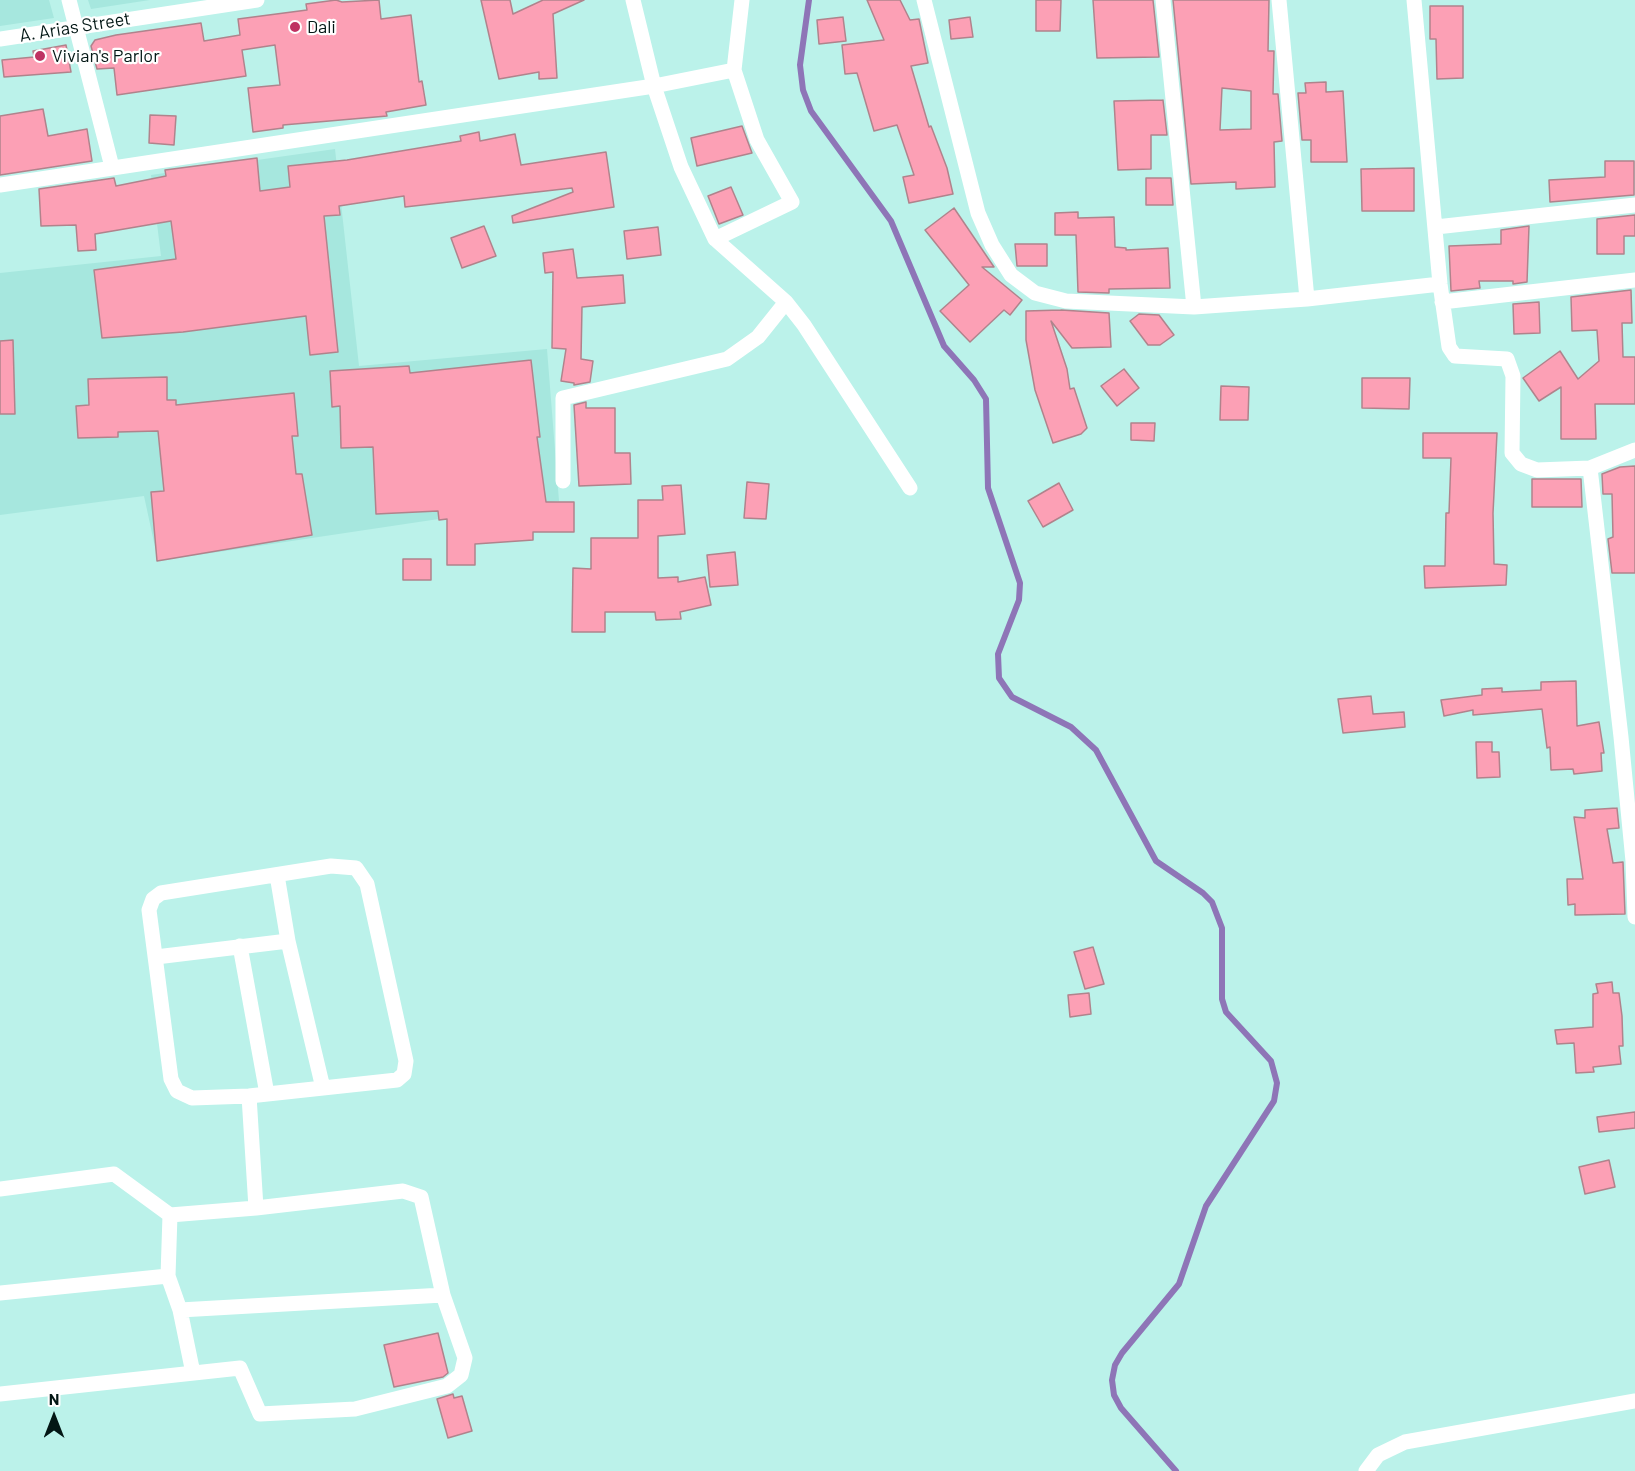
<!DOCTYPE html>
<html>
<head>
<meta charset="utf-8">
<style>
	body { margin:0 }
	#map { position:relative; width:1635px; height:1471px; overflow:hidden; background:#bbf2ea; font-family:Barlow,sans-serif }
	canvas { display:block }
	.north { position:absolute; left:24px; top:1387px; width:60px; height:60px; -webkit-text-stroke:4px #fff; paint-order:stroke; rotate:0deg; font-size:16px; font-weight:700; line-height:24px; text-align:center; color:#031715 }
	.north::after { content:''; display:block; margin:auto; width:21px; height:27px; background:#031715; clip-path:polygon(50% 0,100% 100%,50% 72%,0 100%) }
</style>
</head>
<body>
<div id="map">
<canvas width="1635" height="1471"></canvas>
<div class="north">N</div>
</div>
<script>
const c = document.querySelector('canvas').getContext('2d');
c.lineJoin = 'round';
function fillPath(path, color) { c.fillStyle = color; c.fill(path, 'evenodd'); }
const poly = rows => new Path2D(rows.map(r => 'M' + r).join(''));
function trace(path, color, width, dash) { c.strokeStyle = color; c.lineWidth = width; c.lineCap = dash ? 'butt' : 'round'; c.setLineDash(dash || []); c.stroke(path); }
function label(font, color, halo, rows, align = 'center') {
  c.font = font + ' Barlow,sans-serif'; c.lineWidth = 4.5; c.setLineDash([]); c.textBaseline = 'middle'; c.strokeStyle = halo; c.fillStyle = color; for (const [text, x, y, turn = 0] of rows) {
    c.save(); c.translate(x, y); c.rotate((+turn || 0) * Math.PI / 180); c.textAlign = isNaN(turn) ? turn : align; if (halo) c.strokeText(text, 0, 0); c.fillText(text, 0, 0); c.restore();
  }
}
fillPath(poly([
	[0,0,49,0,54,18,0,26],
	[88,0,150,0,91,9],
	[335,149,359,366,547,349,559,501,158,561,144,496,0,515,0,273,161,256,151,175]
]), '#a6e7de');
trace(poly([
	[809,0,800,65,803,90,811,111,891,221,944,346,974,380,986,399,988,488,1020,583,1019,600,998,654,999,678,1012,697,1071,727,1096,750,1156,861,1203,893,1212,902,1222,928,1222,999,1226,1012,1271,1061,1277,1083,1274,1101,1206,1206,1179,1284,1122,1353,1115,1365,1112,1380,1114,1395,1121,1408,1176,1471]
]), '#8e75b7', 6);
const building = poly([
	[336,0,342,2,379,0,381,19,411,15,419,82,422,81,426,105,386,112,387,116,283,125,283,128,253,132,248,88,280,85,275,45,242,50,246,76,117,95,114,68,97,69,91,46,95,40,116,35,201,23,204,41,240,35,238,19,307,10,306,4,336,0],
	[481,0,510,0,513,14,543,0,584,0,553,14,557,78,539,79,539,72,499,79,481,0],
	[867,0,900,0,910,20,919,19,928,63,911,66,929,127,931,126,947,168,953,194,909,203,903,177,914,175,897,125,874,131,857,73,845,74,842,45,884,40,867,0],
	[1036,0,1061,0,1060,31,1036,31,1036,0],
	[1093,0,1153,0,1159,57,1097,58,1093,0],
	[1173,0,1269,0,1268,51,1274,51,1273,94,1278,94,1282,141,1274,142,1275,187,1236,189,1236,182,1191,184,1173,0],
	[1222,88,1251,91,1251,129,1220,130,1222,88],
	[1430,6,1463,6,1463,78,1437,79,1436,39,1430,39,1430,6],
	[843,17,846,41,819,44,817,20,843,17],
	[970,17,973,37,951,39,949,20,970,17],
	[66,45,71,72,4,77,2,60,34,57,33,51,66,45],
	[1326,82,1326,92,1343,91,1347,162,1311,162,1311,140,1302,140,1298,93,1306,93,1305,83,1326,82],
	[1163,100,1167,135,1151,135,1151,169,1118,170,1114,101,1163,100],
	[43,109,48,136,87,129,92,161,0,175,0,116,43,109],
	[150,115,176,116,174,145,149,143,150,115],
	[742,126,752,153,697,166,691,138,742,126],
	[479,132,480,141,515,134,521,165,606,152,614,207,513,223,512,216,573,192,572,188,405,207,404,196,339,206,340,215,324,216,338,352,310,355,306,316,183,332,102,338,94,270,176,259,171,221,95,234,96,250,78,251,76,225,41,226,39,189,114,178,116,186,166,176,165,170,257,158,260,191,290,187,288,166,347,160,461,141,460,136,479,132],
	[1605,161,1634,161,1634,195,1550,202,1549,180,1605,177,1605,161],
	[1414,168,1414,211,1362,211,1361,169,1414,168],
	[1146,178,1171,178,1173,205,1146,205,1146,178],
	[731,187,743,215,719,224,708,196,731,187],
	[954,208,994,267,982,267,1022,300,1010,315,1004,310,970,342,940,311,969,285,925,230,954,208],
	[1078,212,1078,218,1114,217,1115,247,1126,248,1126,250,1168,248,1170,288,1109,289,1109,293,1078,292,1076,235,1055,235,1055,213,1078,212],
	[1635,215,1635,236,1624,236,1624,254,1597,254,1597,219,1635,215],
	[484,226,496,256,462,268,451,238,484,226],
	[1529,226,1527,282,1513,284,1513,281,1479,281,1480,288,1451,291,1449,246,1501,244,1501,230,1529,226],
	[658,227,661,255,627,259,624,231,658,227],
	[1015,244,1047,244,1047,266,1017,266,1015,244],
	[573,249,577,278,623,275,625,303,582,307,581,359,593,361,590,382,574,385,574,383,561,381,566,349,552,348,553,272,545,273,543,253,573,249],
	[1631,290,1632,323,1622,323,1623,357,1635,357,1635,404,1595,404,1596,439,1561,439,1561,387,1539,401,1523,378,1560,351,1578,379,1599,361,1597,330,1572,331,1571,297,1631,290],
	[1539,302,1540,333,1514,334,1513,304,1539,302],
	[1061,310,1109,313,1111,347,1072,348,1051,321,1067,369,1070,389,1074,388,1087,428,1081,434,1053,443,1035,390,1026,340,1026,311,1061,310],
	[1139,314,1159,315,1174,335,1160,345,1148,345,1130,321,1139,314],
	[13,340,15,414,0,414,0,341,13,340],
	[531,360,540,437,537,437,546,502,574,502,574,532,533,532,533,540,475,544,475,565,447,565,447,519,439,520,438,511,376,514,373,447,341,448,340,406,332,407,330,371,409,366,410,373,531,360],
	[1124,369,1139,388,1117,406,1101,386,1124,369],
	[167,377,167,400,176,400,176,405,294,393,298,436,292,436,296,474,302,474,312,535,157,561,151,492,164,491,158,431,118,432,118,437,78,438,76,406,89,405,88,379,167,377],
	[1362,378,1410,378,1409,409,1362,408,1362,378],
	[1221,386,1249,387,1248,420,1220,420,1221,386],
	[586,402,586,408,615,408,615,453,630,453,631,484,579,486,574,405,586,402],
	[1131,423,1155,423,1154,441,1131,440,1131,423],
	[1423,433,1497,433,1493,513,1494,564,1507,565,1506,585,1425,588,1424,566,1445,566,1446,513,1449,513,1451,458,1423,458,1423,433],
	[1635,466,1635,573,1612,573,1608,539,1613,537,1612,494,1603,494,1602,474,1620,467,1635,466],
	[1532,479,1581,479,1582,507,1532,507,1532,479],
	[747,482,769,484,766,519,744,518,747,482],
	[1059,483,1073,510,1043,527,1028,501,1059,483],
	[681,485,685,534,658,536,658,578,678,577,678,582,705,577,711,605,680,612,681,619,656,620,655,612,605,612,605,632,572,632,573,568,591,569,591,538,638,538,638,500,663,500,662,486,681,485],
	[735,552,738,585,710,587,707,555,735,552],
	[403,559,431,559,431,580,403,580,403,559],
	[1576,681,1577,726,1599,722,1604,753,1601,753,1602,771,1574,774,1573,769,1551,770,1550,747,1547,748,1542,709,1473,715,1473,710,1444,716,1441,700,1482,695,1482,689,1502,688,1502,692,1541,690,1541,682,1576,681],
	[1371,696,1373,714,1404,712,1405,727,1343,733,1338,699,1371,696],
	[1476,742,1492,742,1492,752,1499,752,1500,777,1477,778,1476,742],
	[1617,808,1619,828,1607,829,1613,863,1623,862,1625,914,1575,915,1575,904,1568,905,1567,879,1583,879,1574,817,1585,818,1585,810,1617,808],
	[1093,947,1104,984,1085,989,1074,952,1093,947],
	[1612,982,1613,993,1619,993,1622,1016,1623,1046,1619,1046,1621,1064,1593,1067,1594,1072,1576,1073,1574,1043,1557,1044,1555,1030,1593,1027,1593,994,1598,993,1596,984,1612,982],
	[1089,993,1091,1014,1070,1017,1068,995,1089,993],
	[1635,1112,1635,1128,1599,1132,1597,1117,1635,1112],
	[1609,1160,1615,1187,1585,1194,1579,1167,1609,1160],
	[438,1333,448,1373,443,1377,394,1387,384,1345,438,1333],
	[453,1394,454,1398,462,1396,472,1431,448,1438,437,1399,453,1394]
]);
fillPath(building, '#fca0b5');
trace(building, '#b0838c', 1.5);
trace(poly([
	[69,0,112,167],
	[633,0,654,86,681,167,715,239,786,302,804,325,910,488],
	[924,0,978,213,992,245,1011,275,1035,293,1066,301,1194,307,1307,299,1440,284],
	[1163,0,1194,307],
	[1279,0,1307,299],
	[1414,0,1440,284,1449,347,1455,356,1507,359,1513,376,1512,453,1521,464,1537,470,1590,468,1635,450],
	[0,39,257,0],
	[0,185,654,86,734,70],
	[1436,227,1635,205],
	[715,239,792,202,757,140,734,70,742,0],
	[1442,302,1635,280],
	[1590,468,1621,737,1633,861,1635,917],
	[563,481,563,398,727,359,758,337,786,302],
	[331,866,356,868,367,884,406,1061,404,1074,397,1080,249,1096,192,1098,177,1091,171,1079,149,910,153,899,161,893,331,866],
	[277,875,288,941,323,1088],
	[240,946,267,1094],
	[156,957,288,941],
	[249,1096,256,1208],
	[0,1189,114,1174,170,1215],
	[168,1276,180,1310,193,1373],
	[0,1293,168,1276,170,1215,256,1208,403,1191,421,1197,443,1295,465,1358,461,1375,447,1386,355,1409,260,1414,240,1368,0,1394],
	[180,1310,443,1295],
	[1366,1471,1378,1455,1405,1442,1635,1401]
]), '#fff', 15);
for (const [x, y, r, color] of [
	[295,27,6,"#bf3262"],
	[40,56,6,"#bf3262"]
]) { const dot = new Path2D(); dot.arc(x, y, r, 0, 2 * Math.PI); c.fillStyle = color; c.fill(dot); trace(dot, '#fff', 2); }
label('18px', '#031715', '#fff', [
	["A. Arias Street",75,27,-9]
]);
label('18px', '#031715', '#fff', [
	["Dali",307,27],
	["Vivian's Parlor",52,56]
], 'left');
</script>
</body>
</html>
